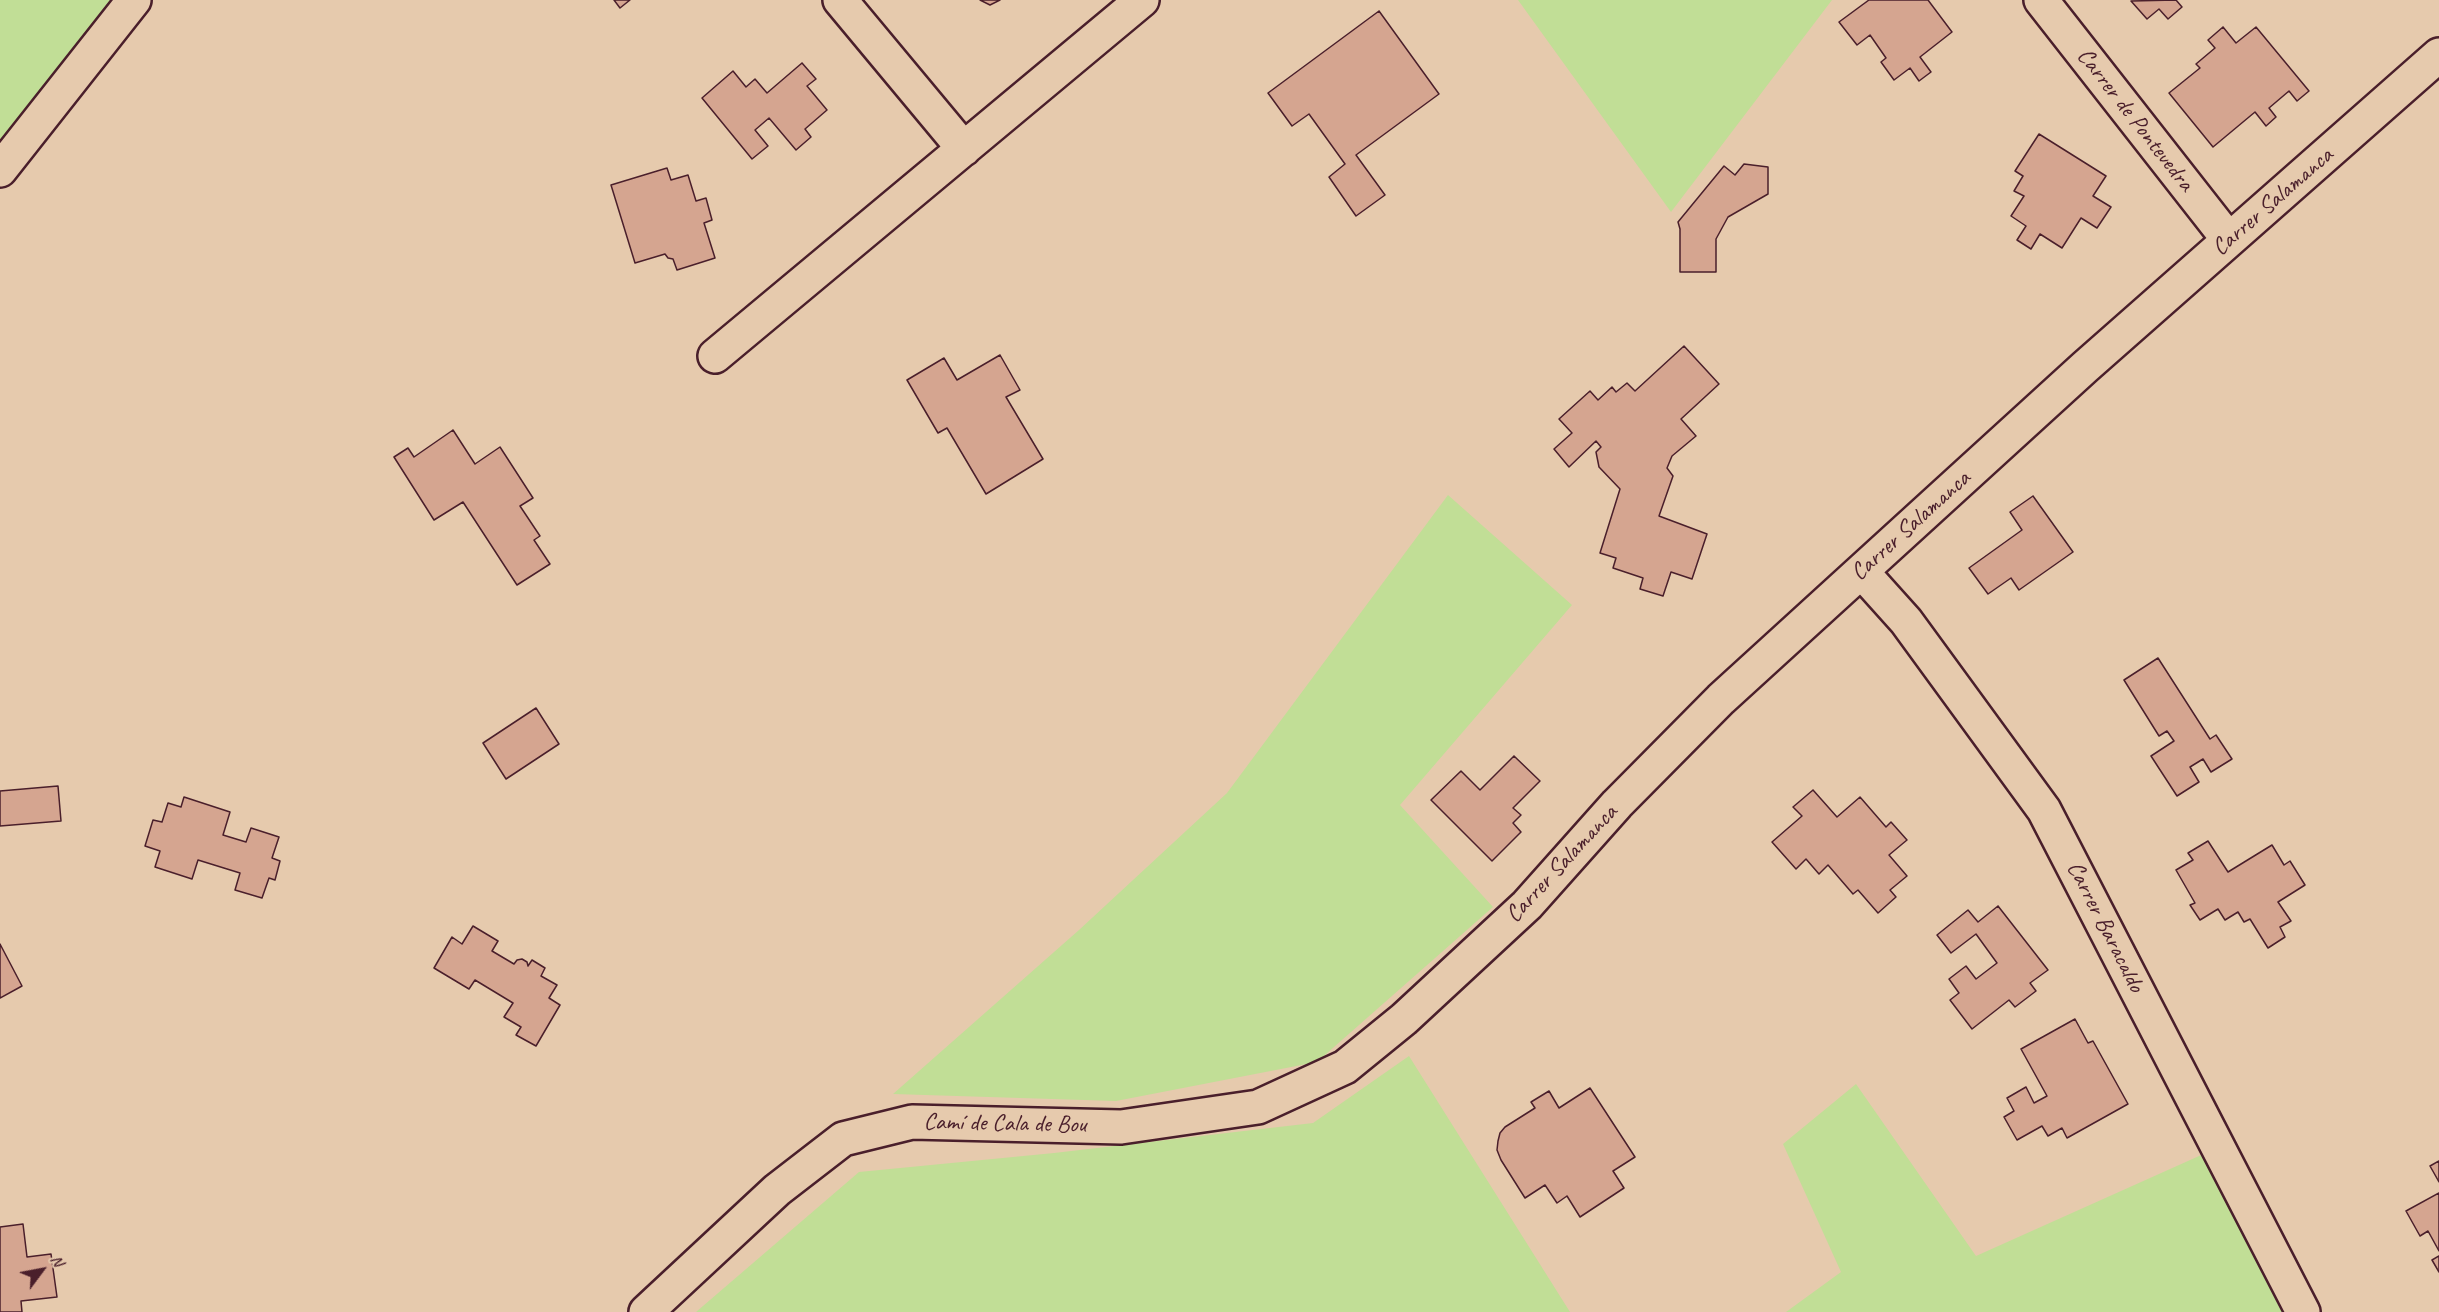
<!DOCTYPE html>
<html>
<head>
<meta charset="utf-8">
<style>
	body { margin:0 }
	#map { position:relative; width:2439px; height:1312px; overflow:hidden; background:#e6caad; font-family:Caveat,sans-serif }
	canvas { display:block }
	.north { position:absolute; left:12px; top:1240px; width:60px; height:60px; -webkit-text-stroke:4px #e6caad; paint-order:stroke; rotate:58deg; font-size:16px; font-weight:700; line-height:24px; text-align:center; color:#4a1f2b }
	.north::after { content:''; display:block; margin:auto; width:21px; height:27px; background:#4a1f2b; clip-path:polygon(50% 0,100% 100%,50% 72%,0 100%) }
</style>
</head>
<body>
<div id="map">
<canvas width="2439" height="1312"></canvas>
<div class="north">N</div>
</div>
<script>
const c = document.querySelector('canvas').getContext('2d');
c.lineJoin = 'round';
function fillPath(path, color) { c.fillStyle = color; c.fill(path, 'evenodd'); }
const poly = rows => new Path2D(rows.map(r => 'M' + r).join(''));
function trace(path, color, width, dash) { c.strokeStyle = color; c.lineWidth = width; c.lineCap = dash ? 'butt' : 'round'; c.setLineDash(dash || []); c.stroke(path); }
function label(font, color, halo, rows, align = 'center') {
  c.font = font + ' Caveat,sans-serif'; c.lineWidth = 4.5; c.setLineDash([]); c.textBaseline = 'middle'; c.strokeStyle = halo; c.fillStyle = color; for (const [text, x, y, turn = 0] of rows) {
    c.save(); c.translate(x, y); c.rotate((+turn || 0) * Math.PI / 180); c.textAlign = isNaN(turn) ? turn : align; if (halo) c.strokeText(text, 0, 0); c.fillText(text, 0, 0); c.restore();
  }
}
fillPath(poly([
	[0,0,116,0,0,149],
	[1518,0,1832,0,1671,212],
	[1448,495,1572,605,1400,805,1493,907,1317,1062,1116,1101,893,1094,1079,930,1227,793],
	[1409,1056,1570,1312,696,1312,859,1172,1054,1153,1313,1123],
	[1856,1084,1976,1256,2208,1152,2290,1312,1786,1312,1841,1272,1783,1144]
]), '#c1de96');
const building = poly([
	[614,0,630,0,620,8,614,0],
	[980,0,1000,0,990,5,980,0],
	[1869,0,1928,0,1952,32,1920,57,1931,72,1919,81,1910,68,1894,80,1881,62,1886,58,1870,35,1857,45,1839,22,1869,0],
	[2176,0,2182,7,2168,19,2159,9,2147,19,2131,1,2176,0],
	[1379,11,1439,94,1356,155,1385,195,1356,216,1329,177,1345,164,1309,114,1292,126,1268,93,1379,11],
	[2223,27,2236,43,2256,27,2309,91,2297,101,2289,91,2269,108,2276,117,2266,126,2255,112,2213,147,2169,93,2200,68,2196,64,2215,48,2208,40,2223,27],
	[802,63,816,79,807,86,827,110,805,129,811,137,796,150,769,118,755,130,768,146,752,159,702,98,733,71,746,87,755,79,767,93,802,63],
	[2039,134,2106,176,2093,196,2111,207,2097,228,2081,218,2062,248,2040,234,2031,249,2017,240,2026,226,2011,216,2024,196,2014,191,2023,176,2015,171,2039,134],
	[1744,164,1768,167,1768,194,1728,217,1716,239,1716,272,1680,272,1680,229,1678,222,1724,166,1735,175,1744,164],
	[667,168,671,180,688,175,696,201,706,198,712,220,704,223,715,258,677,270,673,259,668,258,665,254,635,263,611,185,667,168],
	[1684,346,1719,384,1681,419,1696,436,1672,456,1667,468,1673,476,1659,516,1707,534,1692,579,1671,572,1663,596,1640,589,1643,578,1613,568,1616,558,1600,553,1620,489,1599,467,1596,452,1601,447,1596,441,1569,467,1554,449,1572,433,1559,419,1590,391,1598,400,1612,387,1616,392,1627,383,1635,391,1684,346],
	[1000,355,1020,390,1006,397,1043,459,986,494,947,428,938,433,907,380,944,358,957,380,1000,355],
	[453,430,475,464,500,447,533,498,520,506,540,536,534,540,550,564,517,585,463,502,434,520,394,457,408,448,414,457,453,430],
	[2033,496,2073,552,2019,590,2011,578,1988,594,1969,568,2022,530,2010,512,2033,496],
	[2158,658,2210,739,2216,735,2232,759,2211,772,2203,759,2190,767,2199,782,2177,796,2151,756,2174,741,2167,731,2159,736,2124,680,2158,658],
	[536,708,559,744,506,779,483,743,536,708],
	[1514,756,1540,781,1513,808,1521,815,1513,823,1521,832,1492,861,1431,800,1461,771,1480,790,1514,756],
	[58,786,61,821,0,826,0,791,58,786],
	[1813,790,1837,817,1860,797,1886,827,1891,822,1907,840,1889,855,1907,876,1890,890,1896,897,1878,913,1858,890,1853,894,1828,865,1819,874,1806,859,1796,869,1772,842,1802,816,1793,807,1813,790],
	[184,797,230,812,223,835,246,842,251,828,279,837,272,858,280,861,275,880,269,878,262,898,235,890,240,873,198,860,192,879,155,867,160,851,145,846,153,820,162,822,168,803,181,807,184,797],
	[2208,841,2228,872,2272,845,2284,865,2290,861,2305,885,2278,902,2291,921,2280,927,2285,937,2268,948,2250,919,2244,922,2238,912,2225,920,2218,909,2200,920,2190,905,2195,903,2176,870,2193,860,2188,853,2208,841],
	[1998,906,2048,970,2030,983,2036,991,2015,1007,2009,1000,1972,1029,1950,1000,1959,993,1949,979,1966,966,1976,979,1997,963,1976,934,1951,953,1937,935,1968,910,1978,922,1998,906],
	[473,926,498,941,492,951,514,964,517,960,522,959,527,962,528,966,532,960,545,968,541,976,557,985,549,998,560,1005,536,1046,516,1035,521,1027,504,1017,513,1003,475,980,469,989,434,968,452,937,462,944,473,926],
	[0,944,22,986,0,998,0,944],
	[2075,1019,2088,1043,2093,1041,2128,1104,2067,1138,2062,1128,2048,1136,2042,1126,2017,1140,2004,1117,2014,1111,2007,1098,2026,1087,2034,1103,2047,1096,2021,1049,2075,1019],
	[1590,1088,1635,1157,1613,1171,1624,1188,1580,1217,1567,1196,1557,1203,1545,1185,1525,1198,1501,1160,1497,1150,1498,1141,1500,1133,1505,1127,1535,1108,1531,1102,1549,1091,1559,1108,1590,1088],
	[2439,1161,2439,1182,2430,1166,2439,1161],
	[2439,1193,2439,1251,2428,1231,2420,1236,2406,1211,2439,1193],
	[23,1224,27,1257,51,1254,57,1297,21,1301,22,1312,0,1312,0,1227,23,1224],
	[2439,1256,2439,1272,2432,1260,2439,1256]
]);
fillPath(building, '#d5a590');
trace(building, '#4a1f2b', 1.5);
const minor = poly([
	[840,0,964,149],
	[2041,0,2229,240],
	[0,170,134,0],
	[715,356,1142,0],
	[1862,572,1906,621,2044,810,2303,1312],
	[646,1312,777,1190,843,1139,912,1122,1121,1127,1258,1107,1345,1067,1404,1019,1527,905,1617,804,1721,699,2085,367,2439,55]
]);
trace(minor, '#4a1f2b', 38);
trace(minor, '#e6caad', 33);
label('24px', '#4a1f2b', '#e6caad', [
	["Carrer de Pontevedra",2135,120,52],
	["Carrer Salamanca",2273,202,-41],
	["Carrer Salamanca",1911,526,-42],
	["Carrer Salamanca",1562,864,-47],
	["Carrer Baracaldo",2105,927,63],
	["Camí de Cala de Bou",1005,1124,1]
]);
</script>
</body>
</html>
